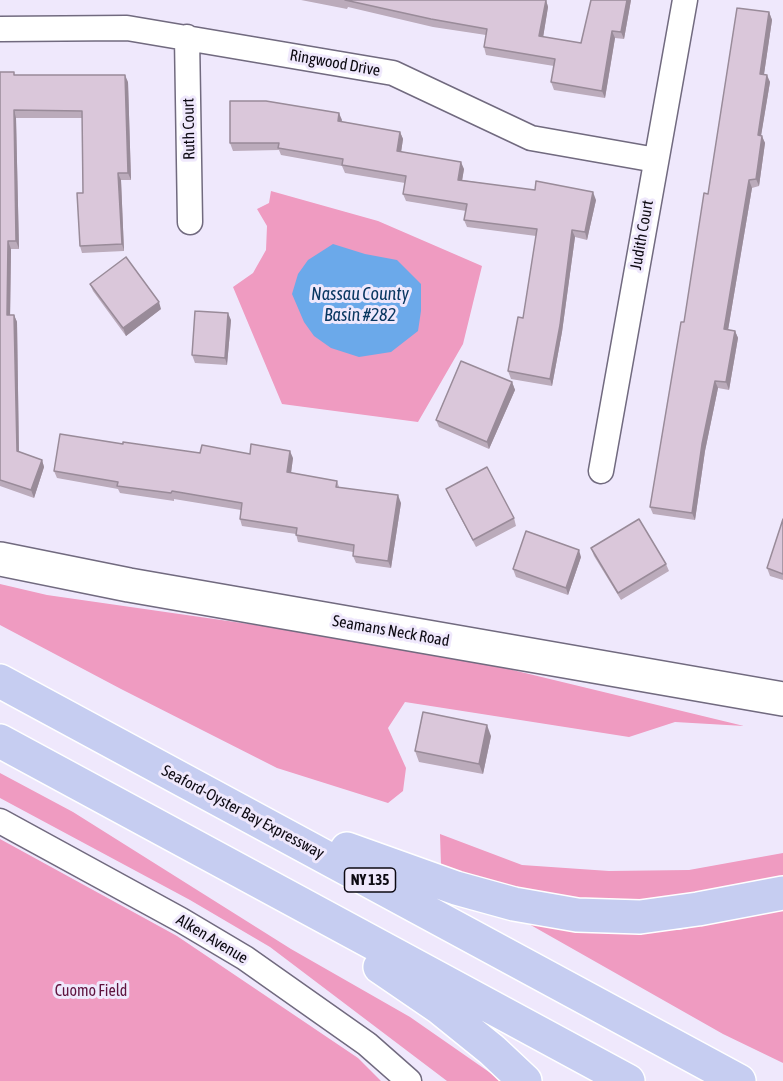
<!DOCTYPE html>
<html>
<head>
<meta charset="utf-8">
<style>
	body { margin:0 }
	canvas { display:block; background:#efe8fc }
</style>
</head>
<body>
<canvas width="783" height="1081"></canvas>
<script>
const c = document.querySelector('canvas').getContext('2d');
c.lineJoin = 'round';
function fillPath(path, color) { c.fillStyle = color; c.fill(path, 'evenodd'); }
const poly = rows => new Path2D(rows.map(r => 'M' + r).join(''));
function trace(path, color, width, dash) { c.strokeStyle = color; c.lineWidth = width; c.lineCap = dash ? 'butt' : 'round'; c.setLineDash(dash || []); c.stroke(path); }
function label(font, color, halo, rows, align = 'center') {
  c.font = font + ' "Asap Condensed",sans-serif'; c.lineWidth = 6; c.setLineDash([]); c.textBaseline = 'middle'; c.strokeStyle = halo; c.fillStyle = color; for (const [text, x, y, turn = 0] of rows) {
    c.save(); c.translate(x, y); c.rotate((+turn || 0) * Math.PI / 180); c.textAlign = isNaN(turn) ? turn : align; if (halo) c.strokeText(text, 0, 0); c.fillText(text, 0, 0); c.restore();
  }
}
fillPath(poly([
	[271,191,378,221,482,266,463,344,418,422,282,404,233,287,253,273,266,250,267,226,257,209,269,203],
	[0,584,47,595,430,650,744,726,675,722,629,737,405,702,388,728,406,768,403,791,388,803,277,768,121,689,0,625],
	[0,773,73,812,291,949,410,1017,502,1081,447,1081,270,947,190,900,0,798],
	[440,834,522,865,609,871,689,870,783,853,783,882,681,904,527,897,441,865],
	[0,839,177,936,358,1058,381,1081,0,1081],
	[783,908,783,1063,723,1034,513,915,585,929,679,930]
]), '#ef9bc1');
fillPath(poly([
	[333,244,365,254,397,260,421,284,421,311,418,331,391,352,359,357,331,348,314,336,304,322,292,294,298,274,308,260]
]), '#6ba9ea');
const street = poly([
	[0,29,127,28,393,73,531,138,656,160],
	[187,37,190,222],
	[601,471,685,0],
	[0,821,181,920,245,958,367,1044,409,1081]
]);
const secondary = poly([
	[0,559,129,585,783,699]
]);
const highway = poly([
	[0,681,739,1081],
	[0,741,628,1081],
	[347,849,456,888,514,904,577,915,640,917,698,909,783,893],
	[380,967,440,1008,492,1050,525,1081]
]);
trace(street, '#716a7f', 27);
trace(secondary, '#716a7f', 36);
trace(highway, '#fff', 36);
trace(street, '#fff', 24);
trace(secondary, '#fff', 33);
trace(highway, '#c6cdf1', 33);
fillPath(poly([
	[301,0,546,0,548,7,543,37,581,43,631,0,624,39,615,38,605,98,554,90,551,82,554,66,486,55,484,47,486,35,433,27,348,7,347,9],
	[769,12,772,20,764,74,770,82,761,135,765,143,759,186,752,188,728,330,735,331,738,338,729,390,718,388,705,451,695,520,653,514,650,507,708,194],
	[0,72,15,75,128,82,131,180,121,180,124,251,82,253,80,246,83,193,82,118,16,118,19,249,11,249,10,315,14,315,17,322,19,452,42,460,44,467,34,498,0,486],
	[339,113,341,122,400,132,403,139,401,152,464,169,462,180,596,200,587,240,575,237,562,332,552,386,511,379,508,371,523,318,536,236,467,227,464,220,466,211,406,201,403,194,405,183,345,173,342,166,281,155,279,150,233,151,230,143],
	[90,284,161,309,126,336,93,291],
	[231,320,227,365,195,363,192,355],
	[512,382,515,390,489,449,439,427,436,420],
	[123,444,200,453,250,454,293,458,291,473,337,481,339,487,401,503,391,568,356,563,353,556,353,552,298,542,296,534,242,526,240,519,241,510,174,499,174,501,120,493,118,489,57,478,54,471],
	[446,489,514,518,516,526,476,547,449,496],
	[783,519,783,580,770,576,767,568],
	[591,548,666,564,669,571,621,600,594,556],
	[581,557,568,595,516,577,513,569],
	[491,736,483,774,419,762,415,751]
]), '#bbabbb');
fillPath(poly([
	[546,0,548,7,542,44,539,36],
	[627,0,631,0,624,39,621,32],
	[769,12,772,20,763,81,760,74],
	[612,31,615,38,605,98,602,91],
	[125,75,128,82,131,180,128,173],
	[767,75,770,82,760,142,758,135],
	[14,110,16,118,19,249,16,241],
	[339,113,342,120,340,129,338,121],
	[400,132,403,139,400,159,397,151],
	[762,136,765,143,759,186,756,179],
	[461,162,464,169,461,187,458,180],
	[118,173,121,180,124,251,122,244],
	[749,180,752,188,727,336,724,329],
	[593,192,596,200,587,240,585,232],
	[572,230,575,237,562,332,552,386,550,379],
	[8,241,11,249,10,322,7,315],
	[159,302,161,309,126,336,123,328],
	[228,313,231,320,227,365,225,358],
	[14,315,17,322,19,458,17,451],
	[735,331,738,338,729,390,726,382],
	[715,381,718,388,705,451,695,520,692,513,702,444],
	[512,382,515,390,489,449,487,442],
	[290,451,293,458,290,480,287,472],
	[42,460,44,467,34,498,31,490],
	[398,495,401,503,391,568,388,561],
	[579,550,581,557,568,595,566,588],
	[487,725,491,736,483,774,479,764]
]), '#998b99');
const building = poly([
	[345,0,546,0,539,36,581,43,591,0,627,0,621,32,612,31,602,91,551,82,555,59,484,47,487,29,431,19,345,0],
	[737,8,769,12,760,74,767,75,758,135,762,136,756,179,749,180,724,329,735,331,726,382,715,381,702,444,692,513,650,507,681,322,684,322,704,193,708,194,737,8],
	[0,72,14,72,14,75,125,75,128,173,118,173,122,244,80,246,77,193,83,193,82,111,14,110,16,241,8,241,7,315,14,315,17,451,42,460,31,490,0,480,0,72],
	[230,101,266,101,339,113,338,121,400,132,397,151,461,162,458,180,535,190,536,181,593,192,585,232,572,230,560,325,550,379,508,371,518,317,523,318,537,229,464,220,467,204,403,194,406,176,342,165,343,159,278,148,279,143,230,143,230,101],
	[126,257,159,302,123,328,90,284,126,257],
	[195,311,228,313,225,358,192,355,195,311],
	[461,361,512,382,487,442,436,420,461,361],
	[60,434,123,444,123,442,200,453,202,445,250,454,251,444,290,451,287,472,337,481,336,487,398,495,388,561,353,556,354,545,296,535,297,528,240,519,242,503,172,491,171,493,117,486,118,482,54,471,60,434],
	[487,467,514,518,473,540,446,489,487,467],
	[639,519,666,564,618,593,591,548,639,519],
	[783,519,783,574,767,568,783,519],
	[526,531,579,550,566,588,513,569,526,531],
	[423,712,487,725,479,764,415,751,423,712]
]);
fillPath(building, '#dac7da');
trace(building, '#998b99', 1.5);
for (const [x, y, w] of [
	[370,880,51]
]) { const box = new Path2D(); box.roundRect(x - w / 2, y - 12, w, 24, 4.5); c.fillStyle = '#efe8fc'; c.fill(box); trace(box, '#0d0a12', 1.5); }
label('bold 15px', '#0d0a12', null, [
	["NY 135",370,880]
]);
label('16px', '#0d0a12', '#efe8fc', [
	["Ringwood Drive",335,63,10],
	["Ruth Court",189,129,-91],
	["Judith Court",642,235,-80],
	["Seamans Neck Road",391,631,10],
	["Seaford-Oyster Bay Expressway",243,812,28],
	["Alken Avenue",212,939,31]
]);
label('16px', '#5f133e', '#efe8fc', [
	["Cuomo Field",91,991]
]);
label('italic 18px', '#093761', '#efe8fc', [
	["Nassau County",360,294],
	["Basin #282",360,315]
]);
</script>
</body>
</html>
